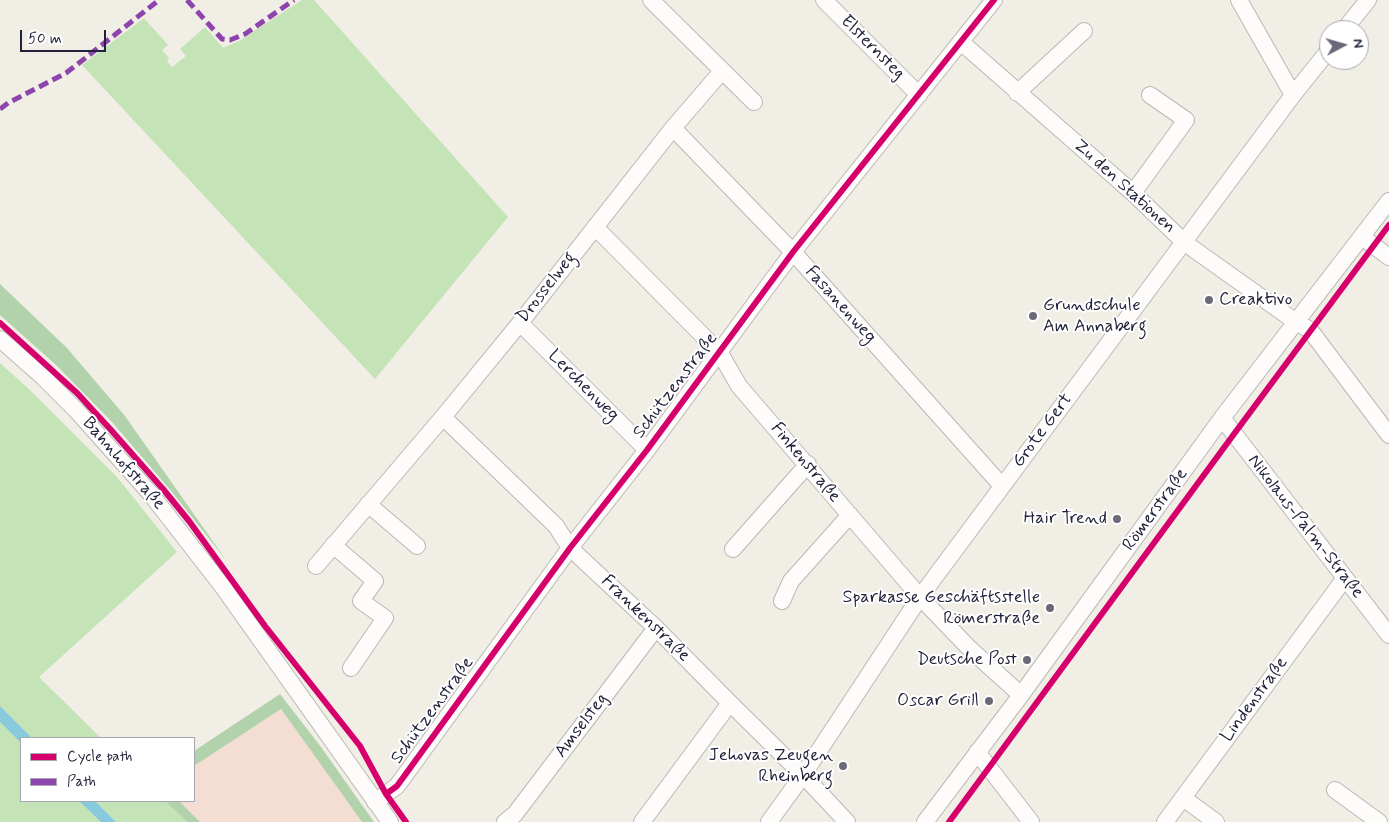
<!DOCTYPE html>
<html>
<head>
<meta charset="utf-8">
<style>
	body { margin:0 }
	#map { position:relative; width:1389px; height:822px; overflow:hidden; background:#f1eee6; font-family:Mynerve,sans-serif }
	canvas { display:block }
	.legend { position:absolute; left:20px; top:737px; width:175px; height:65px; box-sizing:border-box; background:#fff; border:1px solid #a7a7b1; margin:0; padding:6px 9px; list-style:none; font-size:15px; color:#22223b }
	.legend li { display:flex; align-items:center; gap:10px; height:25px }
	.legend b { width:25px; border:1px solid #a7a7b1 }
	.north { position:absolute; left:1319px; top:20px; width:50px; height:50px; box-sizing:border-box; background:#fff; border:1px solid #a7a7b1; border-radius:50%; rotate:84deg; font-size:14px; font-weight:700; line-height:20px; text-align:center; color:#22223b }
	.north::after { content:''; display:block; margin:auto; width:18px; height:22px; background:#6a6977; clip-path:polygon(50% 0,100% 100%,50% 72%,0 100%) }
	.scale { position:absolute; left:20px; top:30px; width:86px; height:22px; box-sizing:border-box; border:2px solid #22223b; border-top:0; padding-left:6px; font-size:15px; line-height:18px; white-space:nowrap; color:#22223b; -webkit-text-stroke:4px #fff; paint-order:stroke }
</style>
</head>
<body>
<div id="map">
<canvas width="1389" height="822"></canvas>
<ul class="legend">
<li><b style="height:6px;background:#d6006c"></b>Cycle path</li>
<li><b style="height:6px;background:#8e44ad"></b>Path</li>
</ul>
<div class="north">N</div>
<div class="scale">50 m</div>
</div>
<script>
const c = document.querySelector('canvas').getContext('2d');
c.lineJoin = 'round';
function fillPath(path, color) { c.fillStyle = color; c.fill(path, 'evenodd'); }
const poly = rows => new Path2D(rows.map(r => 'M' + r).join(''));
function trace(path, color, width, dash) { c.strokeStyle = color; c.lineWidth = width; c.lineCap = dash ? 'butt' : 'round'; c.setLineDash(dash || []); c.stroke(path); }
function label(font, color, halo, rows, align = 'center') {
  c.font = font + ' Mynerve,sans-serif'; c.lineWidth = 4; c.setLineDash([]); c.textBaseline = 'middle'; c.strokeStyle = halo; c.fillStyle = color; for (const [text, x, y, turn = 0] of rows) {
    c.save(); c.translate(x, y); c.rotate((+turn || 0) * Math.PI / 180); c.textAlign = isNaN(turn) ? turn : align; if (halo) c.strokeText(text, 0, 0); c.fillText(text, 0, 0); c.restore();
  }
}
fillPath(poly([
	[281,709,362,822,200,822,179,801,194,801,194,766]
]), '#f4ded4');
fillPath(poly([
	[302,0,314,0,508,217,375,379,82,65,144,18,168,45,162,50,169,58,167,61,172,67,186,56,180,49,205,27,223,48,239,41],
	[0,363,31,391,117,477,177,552,39,677,101,738,32,738,0,706],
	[0,722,21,743,21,801,79,801,101,822,0,822],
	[95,801,165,801,187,822,116,822]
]), '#c4e4b7');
fillPath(poly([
	[0,284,67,348,125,416,226,560,172,492,112,422,56,365,0,315],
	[280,694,321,747,374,822,362,822,281,709,194,766,194,751],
	[165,801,179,801,200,822,187,822]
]), '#b2d2ab');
fillPath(poly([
	[0,706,32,738,21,738,21,743,0,722],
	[79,801,95,801,116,822,101,822]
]), '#86cadb');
const minor = poly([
	[651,0,754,102],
	[824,0,919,95],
	[1239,0,1293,95],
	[1344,30,1368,0],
	[961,42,1133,193,1185,243,1296,322,1310,330,1389,435],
	[1017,93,1084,31],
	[673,128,793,252,1002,486],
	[1133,193,1186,120,1150,95],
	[595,227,720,353,739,386,920,597,970,649,1021,695],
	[1362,237,1389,257],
	[520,323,647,450],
	[0,339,43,377,76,410,150,493,223,587,390,822],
	[443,417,556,526,570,548,656,628,730,703,803,775,847,822],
	[1222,418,1389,635],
	[368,504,417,546],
	[333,545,375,581,361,601,385,618,351,668],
	[733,549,808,464],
	[316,566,443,417,520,323,673,128,722,71],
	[782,601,791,581,850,515],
	[977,752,1031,822],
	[1335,790,1379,822],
	[1183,798,1216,822],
	[375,802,397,786,570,548,647,450,793,252,994,0],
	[505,822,515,814,656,628],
	[642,822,730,703],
	[769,822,803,775,920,597,1293,95,1329,50],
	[925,822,1021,695,1222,418,1389,201],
	[1165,822,1345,578]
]);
trace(minor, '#b9b8b5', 18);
trace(minor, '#fdfcfb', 16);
trace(poly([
	[187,0,222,39,230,40,245,34,294,0],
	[0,109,8,103,66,73,79,63,159,0]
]), '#8e44ad', 5, [10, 5]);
trace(poly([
	[0,323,77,393,111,430,163,489,189,521,265,626,360,746,386,794,406,822],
	[386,794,397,786,570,548,647,450,793,252,994,0],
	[949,822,1234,434,1389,225]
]), '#d6006c', 6);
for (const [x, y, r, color] of [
	[1209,300,5,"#6a6977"],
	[1033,316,5,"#6a6977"],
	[1117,519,5,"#6a6977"],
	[1050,608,5,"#6a6977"],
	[1027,660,5,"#6a6977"],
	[989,701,5,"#6a6977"],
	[843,766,5,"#6a6977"]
]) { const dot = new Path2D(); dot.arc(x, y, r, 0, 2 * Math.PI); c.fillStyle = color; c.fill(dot); trace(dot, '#fff', 2); }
label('18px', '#22223b', '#fff', [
	["Elsternsteg",872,48,45],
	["Zu den Stationen",1124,187,42],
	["Drosselweg",547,288,-52],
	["Fasanenweg",840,305,48],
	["Lerchenweg",583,386,45],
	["Schützenstraße",676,386,-53],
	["Grote Gert",1043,431,-53],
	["Finkenstraße",805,463,50],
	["Bahnhofstraße",123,464,49],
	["Römerstraße",1156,510,-54],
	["Nikolaus-Palm-Straße",1305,527,52],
	["Frankenstraße",645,619,44],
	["Lindenstraße",1255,700,-54],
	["Schützenstraße",433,711,-54],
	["Amselsteg",582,726,-53]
]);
label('18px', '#22223b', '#fff', [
	["Creaktivo",1219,300,"left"],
	["Grundschule",1043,306,"left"],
	["Am Annaberg",1043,327,"left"],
	["Hair Trend",1107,519],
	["Sparkasse Geschäftsstelle",1040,598],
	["Römerstraße",1040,619],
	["Deutsche Post",1017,660],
	["Oscar Grill",979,701],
	["Jehovas Zeugen",833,756],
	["Rheinberg",833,777]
], 'right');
</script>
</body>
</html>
